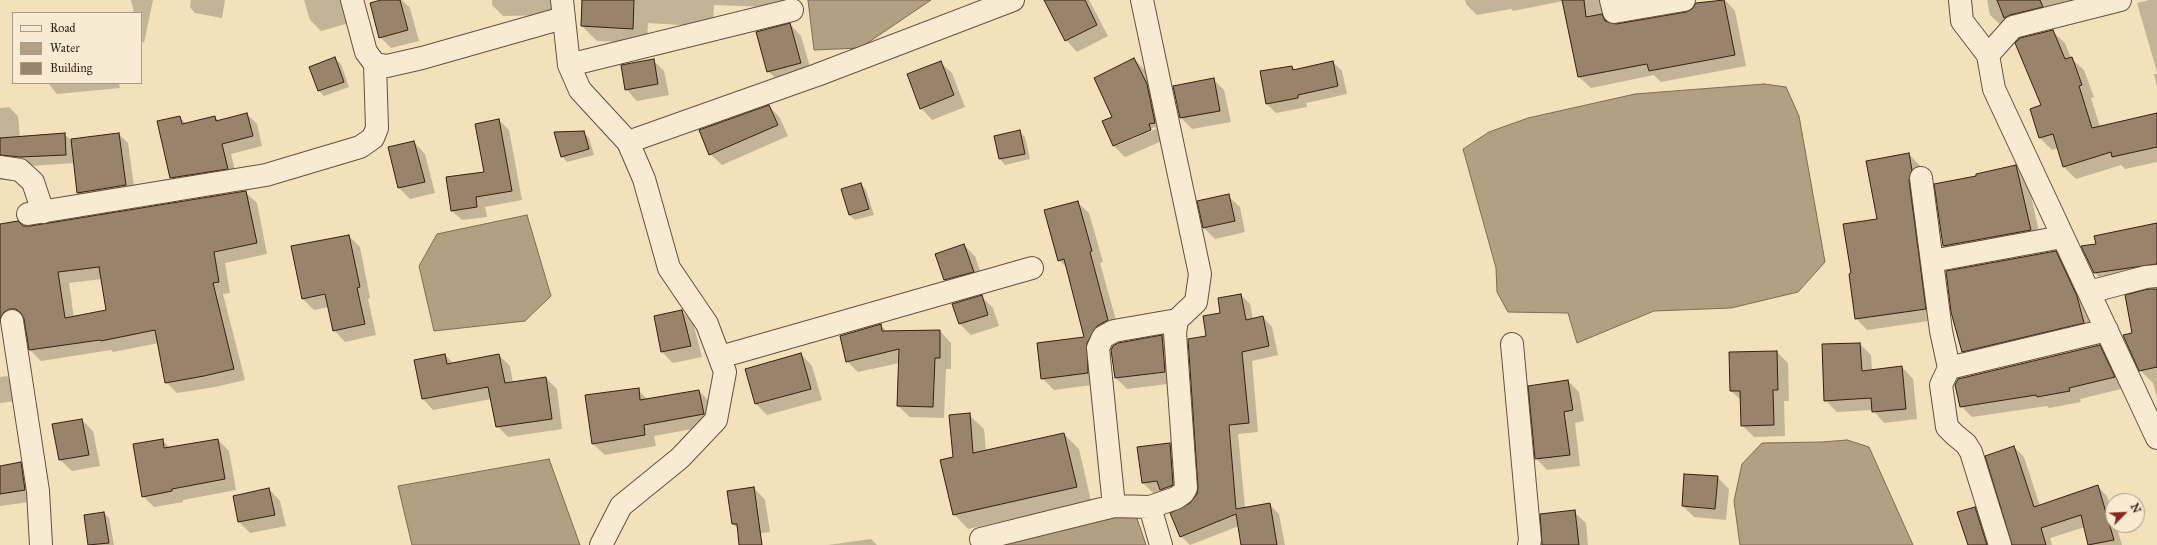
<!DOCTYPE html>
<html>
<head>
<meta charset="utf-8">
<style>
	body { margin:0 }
	#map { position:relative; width:2157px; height:545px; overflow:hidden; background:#f3e1bc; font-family:"IM FELL Great Primer",serif }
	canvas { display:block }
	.legend { position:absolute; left:12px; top:12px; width:130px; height:72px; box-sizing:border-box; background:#f7ecd3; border:1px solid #aa9a86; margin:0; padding:5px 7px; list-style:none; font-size:12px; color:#371e12 }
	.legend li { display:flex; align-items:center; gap:8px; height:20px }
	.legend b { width:20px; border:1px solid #aa9a86 }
	.north { position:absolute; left:2105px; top:493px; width:40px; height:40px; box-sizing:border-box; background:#f7ecd3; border:1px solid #aa9a86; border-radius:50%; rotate:66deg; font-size:11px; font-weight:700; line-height:16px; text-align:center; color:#371e12 }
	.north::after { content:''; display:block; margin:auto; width:14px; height:18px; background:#8f2418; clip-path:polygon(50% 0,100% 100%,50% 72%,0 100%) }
</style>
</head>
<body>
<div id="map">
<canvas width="2157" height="545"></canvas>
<ul class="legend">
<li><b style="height:5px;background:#f7ecd3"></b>Road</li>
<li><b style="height:11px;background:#b39f82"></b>Water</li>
<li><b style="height:11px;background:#99836a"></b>Building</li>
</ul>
<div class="north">N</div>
</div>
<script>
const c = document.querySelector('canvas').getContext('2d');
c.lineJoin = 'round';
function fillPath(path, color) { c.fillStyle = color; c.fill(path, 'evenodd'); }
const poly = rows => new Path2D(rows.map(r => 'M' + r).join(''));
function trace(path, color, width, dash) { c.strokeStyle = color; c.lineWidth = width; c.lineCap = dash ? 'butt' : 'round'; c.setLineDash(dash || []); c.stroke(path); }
const water = poly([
	[808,0,931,0,860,48,814,50,808,0],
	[1764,84,1786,87,1799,116,1825,262,1798,292,1731,308,1654,311,1577,343,1568,313,1508,312,1497,292,1496,268,1463,149,1489,132,1528,118,1635,94,1764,84],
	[527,215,551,296,525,321,434,331,419,266,437,234,527,215],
	[1847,440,1869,447,1913,545,1740,545,1734,501,1742,464,1762,443,1822,442,1847,440],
	[549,459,580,545,412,545,398,486,549,459],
	[1133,507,1146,545,998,545,1133,507]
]);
fillPath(water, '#b39f82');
trace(water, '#816b55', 1);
fillPath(poly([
	[131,0,153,0,144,43,141,40,141,13,134,13],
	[191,0,225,0,222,18,195,13,190,7],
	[304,0,352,0,353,22,321,31,310,20],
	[385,0,402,0,410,8,419,41,391,48,380,37],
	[492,0,552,0,553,15,503,16,492,5],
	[583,0,793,0,793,8,714,5,713,27,648,23,647,43,597,41,582,26],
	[1045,0,1089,0,1108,36,1077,52,1066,40],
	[1465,0,1614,0,1610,15,1613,25,1686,13,1693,10,1696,4,1725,0,1735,11,1746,66,1661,82,1654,75,1591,88,1579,77,1563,1,1513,11,1511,9,1477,15,1466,4],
	[1987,0,2078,0,2002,26,1990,15],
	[2149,0,2157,0,2157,72,2137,3],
	[790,24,801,36,812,74,779,82,768,71],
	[2052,31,2065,43,2071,58,2084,70,2094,97,2091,98,2100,127,2157,114,2157,162,2125,169,2121,165,2076,179,2064,167,2058,148,2052,150,2040,138,2031,109,2043,106],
	[335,59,341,64,349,87,324,96,319,91],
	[1134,59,1145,70,1158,97,1166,134,1159,135,1162,141,1125,157,1114,146,1103,122,1114,117],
	[1155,127,1156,129,1118,145,1118,143],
	[653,60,664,71,669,95,637,101,626,89],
	[940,62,952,73,965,107,932,120,921,108],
	[1333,62,1342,71,1347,94,1306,103,1307,107,1276,113,1267,104,1292,67,1296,71],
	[2154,74,2157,74,2157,87],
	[1213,79,1224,90,1231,122,1192,129,1181,118],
	[48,83,119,83,120,88,57,94],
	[769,106,780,118,788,136,722,165,710,154],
	[9,107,18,116,20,137,64,134,71,140,119,134,128,143,135,194,87,202,78,193,75,163,30,166,0,162,0,108],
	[247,114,257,124,262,146,231,154,237,178,181,188,171,178,180,117,186,124,215,117,219,121],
	[499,120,509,130,522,200,485,207,487,217,462,220,452,211,485,172],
	[1019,131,1025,137,1030,159,1005,165,1000,159,995,137],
	[583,132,589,138,594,155,567,162,562,156],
	[414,142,425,154,435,193,410,199,399,188],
	[1909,154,1920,166,1923,181,1936,320,1867,330,1856,318,1852,274],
	[2015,166,2027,178,2041,241,1955,257,1943,246],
	[861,184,866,190,874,215,855,220,849,215],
	[245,192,257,203,267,254,225,263,230,293,223,294,245,380,215,387,177,393,166,382,159,343,113,352,111,350,41,361,30,350,25,319,23,226,30,227],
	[102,279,107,311,74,318,69,283],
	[1228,196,1240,207,1245,232,1215,239,1204,228],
	[1077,202,1089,213,1103,262,1100,263,1119,331,1108,337,1099,384,1054,390,1042,378,1085,337,1068,269,1059,260],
	[2157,224,2157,277,2107,285,2095,273,2097,245],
	[349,236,360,247,370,298,368,299,376,335,345,342,334,330,329,307,314,310,303,299],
	[964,245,975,256,984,283,956,291,945,280],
	[2055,252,2066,263,2087,307,2094,333,1974,362,1963,351],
	[2157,289,2157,398,2153,383,2140,370,2133,334],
	[1241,295,1250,304,1253,319,1263,317,1272,327,1278,355,1252,361,1258,432,1238,434,1245,508,1269,504,1279,514,1285,545,1242,545,1239,526,1190,545,1181,536,1191,504,1198,494,1208,337,1221,314],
	[981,296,993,308,999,326,971,335,960,324,954,304],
	[682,311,693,322,702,357,673,363,662,352],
	[881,325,887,332,940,331,951,343,951,369,946,369,944,418,910,417,898,406,899,363,858,372,847,361],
	[1162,336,1173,348,1176,383,1127,389,1116,378],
	[1860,344,1871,355,1872,371,1902,367,1913,379,1917,419,1884,423,1873,410,1837,412,1825,400],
	[2099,346,2111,357,2125,388,2080,399,2081,402,2049,408,2047,406,1972,417,1961,406],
	[1777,352,1788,363,1789,401,1784,401,1785,436,1754,437,1742,425,1742,401,1731,391],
	[801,354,812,366,822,400,767,415,756,404,746,369],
	[445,355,454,364,499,355,510,366,513,383,546,378,557,389,562,429,508,437,497,426,491,399,433,410,423,399],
	[7,376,13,382,16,401,0,403,0,377],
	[1568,381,1579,392,1584,421,1575,423,1580,466,1547,470,1536,458],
	[638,390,648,400,699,391,710,402,714,425,654,436,656,446,605,455,593,444],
	[969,415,984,429,986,451,1064,434,1079,449,1091,501,968,529,954,514,954,458],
	[82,420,93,431,100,466,72,471,60,460],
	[162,440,170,448,218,440,229,451,236,490,183,500,183,502,154,507,143,496],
	[1170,444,1181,455,1184,496,1154,494,1143,483,1138,448],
	[2014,447,2024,457,2040,506,2097,486,2107,496,2113,516,2113,525,2116,525,2122,545,2089,545,2085,527,2050,538,2052,545,2013,545],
	[21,464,32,475,36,501,0,506,0,467],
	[1717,477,1729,489,1726,520,1694,517,1683,506],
	[754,488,765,500,770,532,744,535,733,524],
	[269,489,280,501,286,526,250,533,239,522],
	[1975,508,1985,518,1994,545,1969,545],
	[1574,512,1586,523,1588,545,1542,545],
	[104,513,109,518,114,545,89,545,85,516],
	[871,539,877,545,828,545]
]), '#0003');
const building = poly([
	[381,0,400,0,408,30,379,38,370,3,381,0],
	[582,0,634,0,633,29,581,26,582,0],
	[1044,0,1085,0,1097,25,1065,41,1044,0],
	[1562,0,1584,0,1586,17,1602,14,1605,21,1616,24,1686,12,1692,9,1696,3,1724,0,1735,55,1649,71,1647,64,1578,77,1562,0],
	[1997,0,2040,0,2043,7,2010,15,2004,18,1997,0],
	[790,23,801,63,767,72,756,32,790,23],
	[2053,30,2065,59,2072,57,2082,85,2079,86,2092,128,2157,113,2157,147,2112,157,2111,152,2063,167,2053,134,2039,138,2030,109,2041,105,2015,43,2020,38,2053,30],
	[335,57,344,82,318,91,309,67,335,57],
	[1134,58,1147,84,1155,123,1149,124,1151,130,1113,146,1102,121,1112,117,1094,78,1134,58],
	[654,59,658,84,625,90,621,65,654,59],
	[941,61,954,95,920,109,907,74,941,61],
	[1333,61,1338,86,1298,95,1298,98,1266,104,1260,71,1292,66,1293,70,1333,61],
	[1214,78,1220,111,1180,118,1173,86,1214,78],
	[769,105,778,125,709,155,699,130,769,105],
	[247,113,253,136,222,144,228,169,170,178,157,121,180,116,182,124,215,116,216,121,247,113],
	[499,119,512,191,476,197,477,207,451,211,446,177,484,172,475,124,499,119],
	[1020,130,1025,154,999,159,994,136,1020,130],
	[584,131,589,149,561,157,554,132,584,131],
	[65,133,66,155,20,157,0,155,0,138,65,133],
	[119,133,126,185,77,193,71,139,119,133],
	[414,141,425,182,398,188,388,147,414,141],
	[1909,153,1912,170,1909,180,1926,309,1855,319,1849,274,1851,273,1843,224,1877,219,1866,161,1909,153],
	[2016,165,2031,230,1943,246,1934,184,1976,176,1976,174,2016,165],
	[861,183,869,209,849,215,841,189,861,183],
	[246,191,257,243,214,252,219,282,213,283,234,369,204,376,165,383,155,330,101,341,100,340,29,350,24,319,21,313,16,309,10,309,4,312,0,319,0,224,18,221,23,226,30,226,246,191],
	[99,267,106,310,65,318,58,272,99,267],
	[1229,194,1235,221,1203,228,1197,201,1229,194],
	[1078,201,1092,251,1090,252,1108,320,1097,326,1087,343,1088,373,1041,379,1037,343,1084,337,1064,259,1058,261,1044,210,1078,201],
	[2157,223,2157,264,2094,273,2081,246,2096,244,2094,236,2157,223],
	[349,235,360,287,357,288,365,324,333,331,325,294,302,299,291,246,349,235],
	[964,244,974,272,944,280,935,254,964,244],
	[2056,251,2077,296,2084,323,1962,352,1951,312,1946,271,2056,251],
	[2148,289,2157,289,2157,367,2139,371,2123,335,2132,333,2125,295,2148,289],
	[1241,294,1246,320,1263,316,1269,346,1242,352,1249,423,1229,425,1236,509,1270,503,1277,545,1241,545,1236,514,1180,537,1170,513,1190,503,1197,494,1198,488,1188,339,1206,336,1203,316,1220,313,1218,298,1241,294],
	[982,295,988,315,959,324,952,304,982,295],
	[682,310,691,346,661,352,654,316,682,310],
	[881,324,882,331,940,330,940,358,935,358,933,407,897,406,899,349,846,362,840,336,881,324],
	[1162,335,1165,372,1115,378,1111,350,1113,346,1118,343,1162,335],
	[1860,343,1862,371,1902,366,1906,409,1872,412,1871,398,1824,401,1822,344,1860,343],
	[2100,345,2115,377,2069,388,2070,391,2037,397,2036,395,1960,407,1955,385,1958,379,2100,345],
	[1777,351,1778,390,1773,390,1774,425,1741,426,1740,391,1730,391,1729,352,1777,351],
	[801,353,811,389,755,404,745,369,801,353],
	[445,354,447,364,499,354,505,383,546,377,552,419,496,427,488,387,422,399,414,360,445,354],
	[1568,380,1573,410,1564,412,1570,455,1535,459,1528,386,1568,380],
	[639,388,640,400,699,390,704,414,644,425,645,435,592,444,585,395,639,388],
	[970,413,973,453,1064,433,1077,487,953,515,940,460,953,457,949,415,970,413],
	[82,419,89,455,59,460,52,424,82,419],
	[163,439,164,448,218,439,225,479,172,489,172,491,142,497,133,444,163,439],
	[1170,443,1173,485,1160,490,1157,481,1142,483,1137,447,1170,443],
	[2014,446,2034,507,2098,485,2114,540,2088,545,2081,515,2041,528,2046,545,2012,545,1985,456,2014,446],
	[21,462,25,490,0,494,0,466,21,462],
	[1684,474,1718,476,1715,509,1682,506,1684,474],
	[754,487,762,545,739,545,737,524,732,524,727,491,754,487],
	[269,488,275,515,238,522,233,496,269,488],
	[1975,507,1987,545,1968,545,1957,512,1975,507],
	[1575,510,1579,545,1542,545,1540,514,1575,510],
	[104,512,109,543,88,545,84,515,104,512]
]);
fillPath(building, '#99836a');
trace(building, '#371e12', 1);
const minor = poly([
	[352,0,366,52,375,64,387,66,422,58,563,18],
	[562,0,569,65,580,90,628,142,644,179,669,268,707,324,725,372,716,420,680,458,621,506,601,545],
	[1142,0,1200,274,1196,302,1177,320,1175,333,1186,488,1183,493,1176,498,1150,507,1161,545],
	[1611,0,1614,12,1684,0],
	[1960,0,1962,21,1988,55],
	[2120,0,2013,27,1988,55,1994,89,2157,438],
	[569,65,792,10],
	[628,142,817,75,1013,0],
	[0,167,20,170,33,182,43,212],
	[1921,178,1941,331,1949,368,2107,330],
	[28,214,266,175,360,147,373,138,377,128,375,64],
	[1932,261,2062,237],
	[2089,292,2146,277,2157,276],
	[12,321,38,491,41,545],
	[1512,344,1530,540,1529,545],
	[720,357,1032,268],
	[1949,368,1941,385,1947,427,1955,435,1966,444,1971,452,2000,545],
	[1150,507,1114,506,1098,348,1103,337,1114,331,1177,320],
	[981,539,1114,506]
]);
trace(minor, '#664f3c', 24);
trace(minor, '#f7ecd3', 22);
</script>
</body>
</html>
